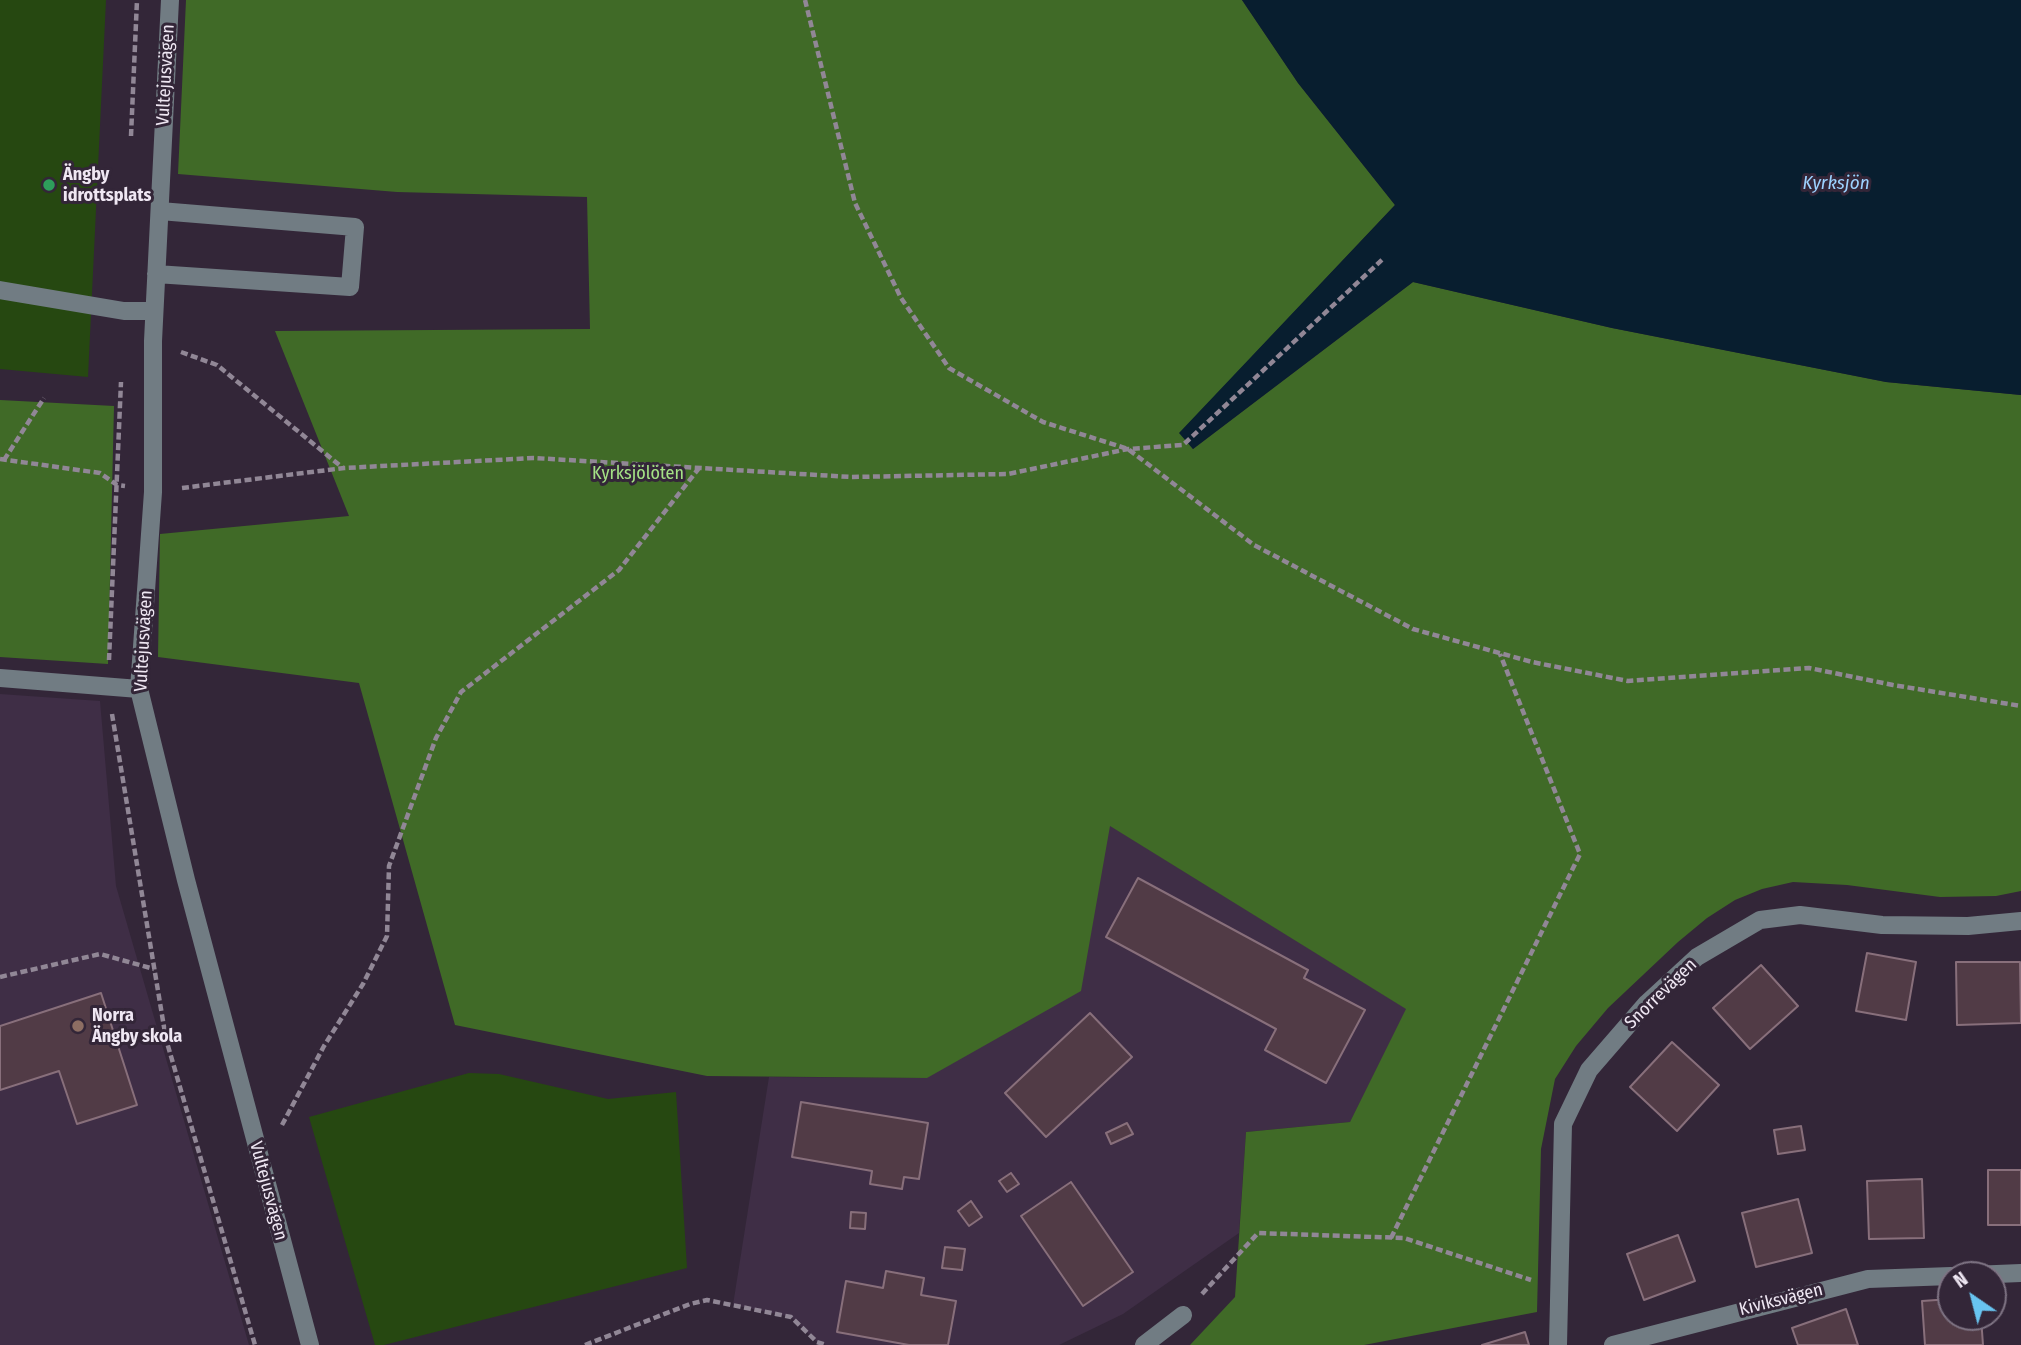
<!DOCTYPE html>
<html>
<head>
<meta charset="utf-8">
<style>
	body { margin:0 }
	#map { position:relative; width:2021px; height:1345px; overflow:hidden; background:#332638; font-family:"Fira Sans Condensed",sans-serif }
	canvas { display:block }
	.north { position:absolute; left:1937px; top:1261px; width:70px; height:70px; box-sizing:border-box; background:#332638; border:2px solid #7e7383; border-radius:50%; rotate:325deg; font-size:19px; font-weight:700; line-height:28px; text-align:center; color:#efe7f3 }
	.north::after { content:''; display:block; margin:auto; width:24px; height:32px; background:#68c4f0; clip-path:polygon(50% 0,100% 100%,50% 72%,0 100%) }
</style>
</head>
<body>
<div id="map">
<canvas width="2021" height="1345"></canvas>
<div class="north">N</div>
</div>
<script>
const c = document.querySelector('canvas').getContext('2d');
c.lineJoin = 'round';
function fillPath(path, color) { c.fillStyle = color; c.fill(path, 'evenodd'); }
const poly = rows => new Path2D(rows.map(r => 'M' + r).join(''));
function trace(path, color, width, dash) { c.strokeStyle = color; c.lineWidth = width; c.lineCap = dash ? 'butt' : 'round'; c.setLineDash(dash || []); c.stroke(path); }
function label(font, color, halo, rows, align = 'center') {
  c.font = font + ' "Fira Sans Condensed",sans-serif'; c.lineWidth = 6; c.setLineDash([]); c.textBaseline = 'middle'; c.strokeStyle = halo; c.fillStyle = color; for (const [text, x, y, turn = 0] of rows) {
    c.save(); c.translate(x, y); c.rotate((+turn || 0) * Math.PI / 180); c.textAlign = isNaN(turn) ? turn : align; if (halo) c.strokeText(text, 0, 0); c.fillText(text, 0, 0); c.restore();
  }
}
fillPath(poly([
	[0,694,100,701,116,886,249,1345,0,1345],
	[1109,825,1407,1009,1350,1122,1246,1132,1239,1233,1123,1314,1059,1345,826,1345,817,1342,791,1317,733,1305,769,1077,927,1078]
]), '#3f2e46');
fillPath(poly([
	[0,0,106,0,88,377,0,369],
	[469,1073,499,1074,608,1099,676,1092,687,1268,384,1345,375,1345,309,1117]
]), '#264811');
fillPath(poly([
	[186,0,1242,0,1298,83,1395,205,1180,433,1193,449,1413,282,1612,328,1886,382,2021,395,2021,891,1996,896,1940,897,1847,885,1793,882,1762,889,1735,900,1707,918,1678,942,1608,1008,1576,1046,1555,1079,1541,1149,1537,1312,1364,1345,1190,1345,1235,1297,1246,1132,1350,1122,1406,1009,1110,826,1081,991,927,1078,707,1076,455,1025,359,683,158,657,160,534,349,516,275,331,590,329,587,197,397,192,178,174],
	[0,400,114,406,108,664,0,657]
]), '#406a27');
fillPath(poly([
	[1242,0,2021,0,2021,395,1886,382,1612,328,1413,282,1193,449,1179,433,1395,205,1298,83]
]), '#081e2f');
const building = poly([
	[1138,878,1308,970,1304,978,1365,1010,1326,1083,1265,1050,1276,1029,1106,937,1138,878],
	[1867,953,1916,962,1906,1020,1856,1011,1867,953],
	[1956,962,2020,962,2021,1023,1957,1025,1956,962],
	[1761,965,1798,1006,1750,1049,1713,1008,1761,965],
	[101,993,137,1105,77,1124,59,1071,0,1090,0,1026,101,993],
	[1090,1013,1132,1057,1046,1137,1005,1093,1090,1013],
	[1672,1042,1719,1085,1677,1131,1630,1087,1672,1042],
	[801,1102,928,1123,919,1179,904,1177,902,1189,870,1184,872,1171,792,1157,801,1102],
	[1127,1123,1133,1134,1111,1144,1106,1133,1127,1123],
	[1801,1126,1805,1150,1778,1154,1774,1130,1801,1126],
	[1988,1170,2021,1170,2021,1225,1988,1225,1988,1170],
	[1011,1173,1019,1184,1007,1192,999,1181,1011,1173],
	[1922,1179,1924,1238,1869,1239,1867,1181,1922,1179],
	[1071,1182,1133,1272,1083,1306,1021,1216,1071,1182],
	[1798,1199,1812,1253,1756,1267,1742,1213,1798,1199],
	[971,1201,982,1217,969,1226,958,1211,971,1201],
	[851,1212,866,1213,865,1229,850,1228,851,1212],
	[1678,1235,1695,1281,1644,1300,1627,1254,1678,1235],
	[945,1247,965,1249,962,1270,942,1268,945,1247],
	[886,1271,924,1278,921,1295,956,1301,948,1345,909,1345,837,1332,846,1281,883,1288,886,1271],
	[1951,1299,1951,1317,1981,1317,1983,1345,1925,1345,1922,1301,1951,1299],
	[1846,1309,1858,1345,1798,1345,1792,1328,1846,1309],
	[1525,1332,1529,1345,1482,1345,1525,1332]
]);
fillPath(building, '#513b46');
trace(building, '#886f7b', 2);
trace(poly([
	[805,0,855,203,901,298,949,368,1043,422,1128,449,1254,545,1413,629,1532,662,1628,681,1809,668,1893,685,2021,706],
	[131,136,137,0],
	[181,352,217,365,343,468],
	[0,459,100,473,117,485,125,486],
	[4,460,44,398],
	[182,488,344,468,534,458,851,477,1008,474,1128,449,1183,445,1384,258],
	[109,660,121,382],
	[112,714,166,1039,255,1345],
	[0,977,100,954,154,969],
	[282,1125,324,1046,363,984,387,936,389,866,436,738,461,692,619,570,699,468],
	[1391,1238,1580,854,1500,654],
	[1202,1294,1258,1233,1404,1238,1531,1280],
	[585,1345,690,1304,707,1300,791,1317,817,1342,826,1345]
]), '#918796', 4.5, [7, 3.5]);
trace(poly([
	[170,0,153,341,153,492,139,689,186,880,310,1345],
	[156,274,350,287,355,227,160,211],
	[0,290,124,311,154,311],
	[0,678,139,689],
	[1972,1275,2021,1273],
	[1144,1345,1183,1315],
	[1558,1345,1563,1124,1589,1070,1647,1003,1697,957,1760,920,1800,915,1882,925,1968,926,2021,921],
	[1613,1345,1868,1279,1951,1276]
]), '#717c83', 18);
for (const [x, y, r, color] of [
	[49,185,7,"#2e9e5b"],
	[78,1026,7,"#8d6e63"]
]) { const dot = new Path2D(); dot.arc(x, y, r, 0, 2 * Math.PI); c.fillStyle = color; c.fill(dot); trace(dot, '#332638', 2.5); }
label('18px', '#efe7f3', '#332638', [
	["Vultejusvägen",166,75,-87],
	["Vultejusvägen",144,641,-87],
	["Snorrevägen",1661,994,-44],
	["Vultejusvägen",268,1191,75],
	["Kiviksvägen",1781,1300,-14]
]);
label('bold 18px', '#efe7f3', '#332638', [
	["Ängby",63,175],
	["idrottsplats",63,196],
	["Norra",92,1016],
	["Ängby skola",92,1037]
], 'left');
label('18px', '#a4e285', '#332638', [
	["Kyrksjölöten",638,474]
]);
label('italic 19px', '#9dd2ff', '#332638', [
	["Kyrksjön",1836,184]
]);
</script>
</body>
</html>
